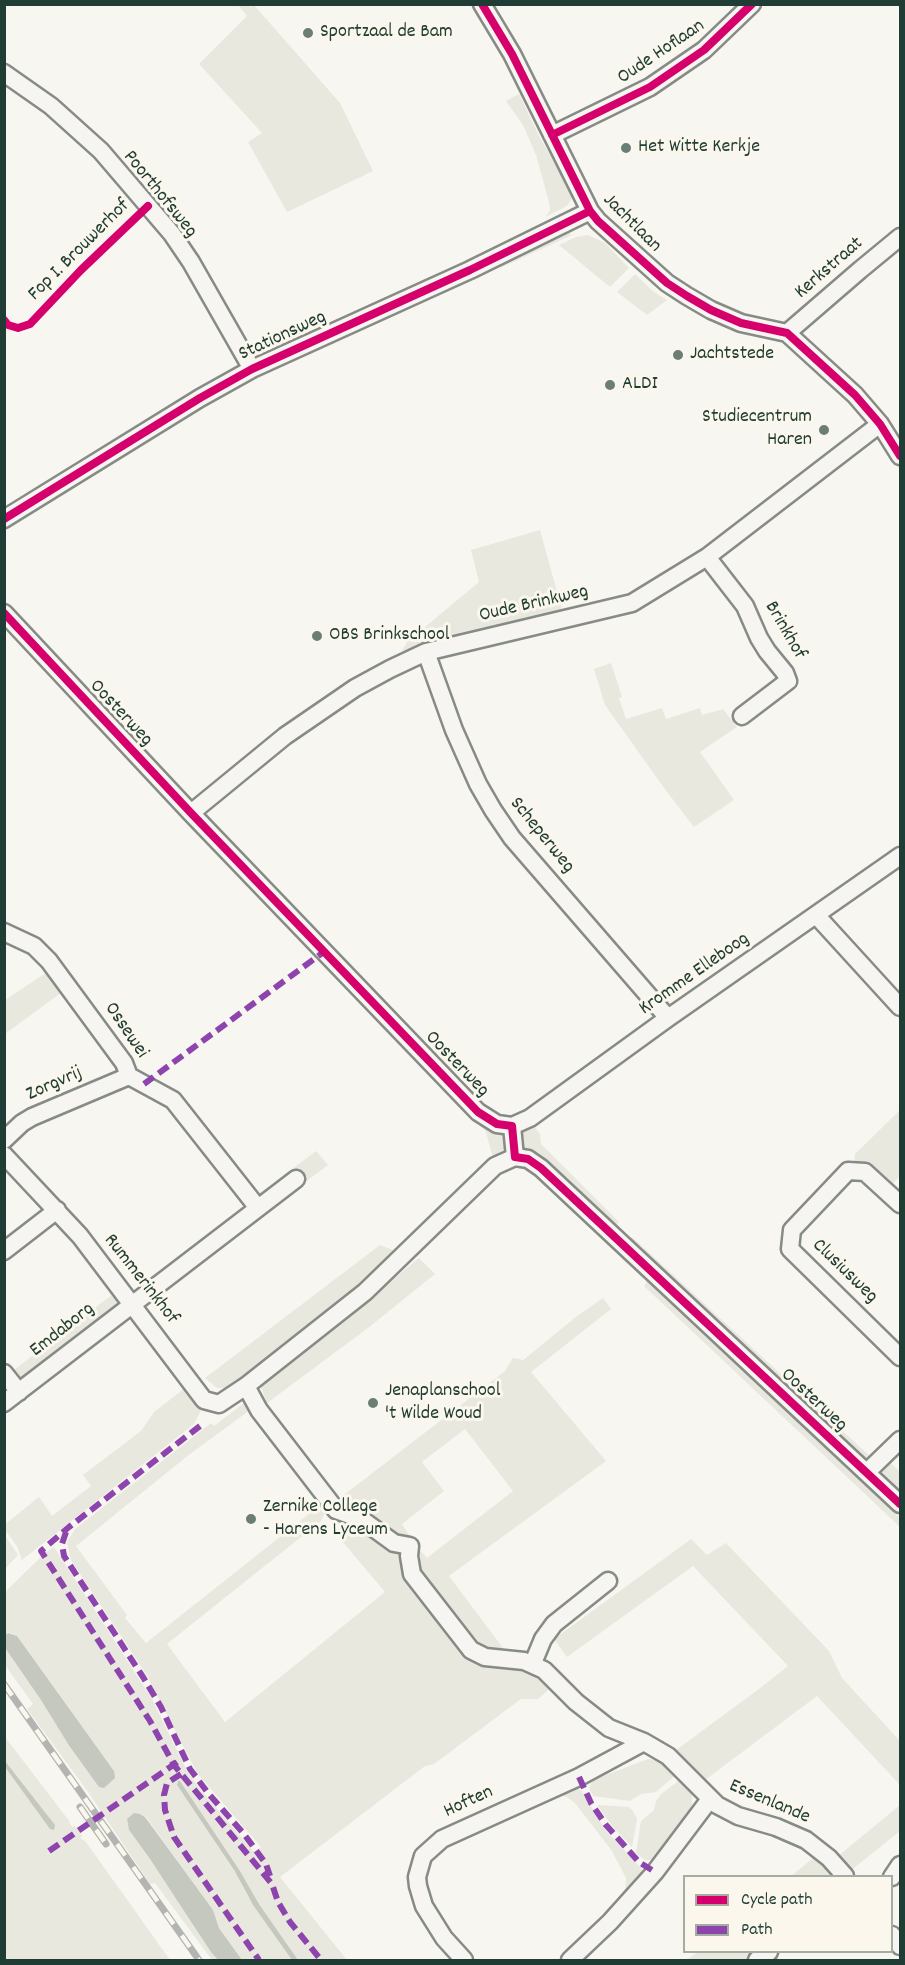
<!DOCTYPE html>
<html>
<head>
<meta charset="utf-8">
<style>
	body { margin:0 }
	#map { position:relative; width:905px; height:1965px; overflow:hidden; background:#f8f6f0; font-family:Dekko,sans-serif }
	canvas { display:block }
	.frame { position:absolute; inset:0; border:6px solid #1f3d34; pointer-events:none }
	.legend { position:absolute; left:683px; top:1875px; width:210px; height:78px; box-sizing:border-box; background:#fbf7ec; border:2px solid #a3ada2; margin:0; padding:8px 10px; list-style:none; font-size:18px; color:#1f3d34 }
	.legend li { display:flex; align-items:center; gap:12px; height:30px }
	.legend b { width:30px; border:2px solid #a3ada2 }
</style>
</head>
<body>
<div id="map">
<canvas width="905" height="1965"></canvas>
<div class="frame"></div>
<ul class="legend">
<li><b style="height:8px;background:#d6006c"></b>Cycle path</li>
<li><b style="height:8px;background:#8e44ad"></b>Path</li>
</ul>
</div>
<script>
const c = document.querySelector('canvas').getContext('2d');
c.lineJoin = 'round';
function fillPath(path, color) { c.fillStyle = color; c.fill(path, 'evenodd'); }
const poly = rows => new Path2D(rows.map(r => 'M' + r).join(''));
function trace(path, color, width, dash) { c.strokeStyle = color; c.lineWidth = width; c.lineCap = dash ? 'butt' : 'round'; c.setLineDash(dash || []); c.stroke(path); }
function label(font, color, halo, rows, align = 'center') {
  c.font = font + ' Dekko,sans-serif'; c.lineWidth = 6; c.setLineDash([]); c.textBaseline = 'middle'; c.strokeStyle = halo; c.fillStyle = color; for (const [text, x, y, turn = 0] of rows) {
    c.save(); c.translate(x, y); c.rotate((+turn || 0) * Math.PI / 180); c.textAlign = isNaN(turn) ? turn : align; if (halo) c.strokeText(text, 0, 0); c.fillText(text, 0, 0); c.restore();
  }
}
fillPath(poly([
	[238,5,247,5,250,7,254,5,340,103,373,171,287,212,248,142,262,133,199,64,247,16],
	[519,94,538,134,571,192,572,198,567,206,545,217,550,211,549,202,536,155,523,125,506,101],
	[568,232,572,235,500,268,499,264],
	[588,235,605,243,629,268,610,287,559,245,576,237],
	[635,274,654,292,667,300,647,315,617,292],
	[540,530,562,610,402,651,407,642,479,582,471,550],
	[611,663,622,697,619,698,626,719,662,708,666,719,700,708,702,715,723,709,737,727,700,752,734,800,694,827,667,792,605,705,594,669],
	[47,972,62,992,5,1034,4,1001],
	[900,1110,900,1176,893,1183,876,1168,865,1162,854,1164,855,1154],
	[471,1116,502,1128,510,1149,502,1151,493,1158,486,1132],
	[532,1123,540,1134,541,1144,619,1222,612,1229,530,1152,523,1148,521,1132],
	[316,1151,328,1165,304,1183,300,1182,259,1198,256,1196],
	[632,1237,873,1459,867,1467,626,1244],
	[380,1245,393,1250,396,1253,350,1296,231,1386,224,1388,217,1388,205,1378],
	[419,1258,435,1274,368,1328,267,1403,261,1387],
	[647,1282,900,1518,900,1527,644,1286],
	[117,1291,123,1303,22,1379,14,1370],
	[603,1298,611,1309,531,1372,606,1461,449,1576,503,1648,504,1654,479,1650,423,1583,414,1551,419,1549,427,1558,513,1491,465,1429,422,1462,444,1491,402,1524,411,1538,401,1539,336,1501,505,1371,513,1358,520,1359,522,1361,577,1316],
	[185,1388,201,1410,194,1424,22,1560,17,1546,5,1530,4,1525,39,1497,52,1516,91,1486,83,1475,141,1431,154,1412],
	[244,1403,250,1410,190,1454,76,1546,127,1615,125,1618,146,1643,319,1506,325,1513,321,1521,167,1644,225,1722,385,1592,331,1528,343,1517,403,1551,462,1647,525,1665,553,1686,538,1699,521,1699,434,1764,425,1766,280,1877,347,1960,298,1960,259,1904,240,1871,180,1781,177,1782,177,1785,234,1870,247,1895,292,1960,242,1960,219,1928,213,1910,146,1817,140,1814,127,1819,129,1830,150,1859,218,1960,212,1960,155,1883,150,1884,86,1789,27,1709,33,1704,5,1665,4,1647,41,1700,68,1744,114,1771,17,1636,10,1633,5,1636,5,1592,45,1553,54,1547,152,1699,187,1771,200,1789,254,1852,261,1847,197,1773,146,1674,71,1560,67,1542,75,1529,211,1423,214,1426],
	[891,1463,900,1472,900,1499,877,1476],
	[4,1534,18,1555,5,1569,4,1569],
	[691,1539,707,1555,726,1543,829,1651,842,1678,900,1741,900,1785,817,1696,705,1780,676,1754,676,1750,755,1692,788,1666,693,1566,567,1657,554,1639],
	[5,1737,70,1822,69,1823,73,1827,75,1826,82,1836,80,1838,86,1842,170,1960,5,1960,5,1767,50,1828,52,1821,5,1761],
	[648,1759,663,1761,677,1774,656,1792,641,1794,630,1801,593,1796,589,1788,593,1780],
	[681,1779,692,1792,692,1809,655,1860,645,1860,636,1853,641,1821,654,1810,656,1801,661,1794],
	[574,1787,582,1791,606,1831,642,1869,641,1877,625,1895,626,1878,612,1851,575,1803,567,1797,559,1795],
	[599,1805,629,1807,632,1810,637,1819,632,1847,612,1826,598,1806],
	[900,1805,900,1831,849,1872,837,1857],
	[817,1855,837,1876,791,1876],
	[698,1952,761,1952,749,1960,686,1960]
]), '#e8e8df');
fillPath(poly([
	[8,1633,17,1636,114,1771,115,1778,104,1788,99,1787,68,1744,41,1700,5,1648,5,1636],
	[5,1761,55,1825,54,1830,50,1829,5,1767],
	[178,1781,180,1781,240,1871,259,1904,298,1960,292,1960,253,1905,234,1870,177,1785],
	[134,1813,140,1814,145,1817,181,1866,213,1910,219,1928,242,1960,218,1960,211,1952,150,1859,129,1830,127,1819]
]), '#c4c8bf');
const minor = poly([
	[482,4,512,54,590,211,598,221,667,283,687,296,711,310,741,323,787,333],
	[4,73,51,106,101,151,172,234,191,262,252,369],
	[552,135,650,87,704,50,752,4],
	[787,333,855,395,880,424,900,456],
	[787,333,860,270,900,237],
	[4,519,200,398,252,369,470,270,590,211],
	[707,557,745,606,759,638,767,651,785,673,788,681,742,716],
	[4,613,191,813,478,1112,497,1124,512,1126,530,1118,668,1018,900,856],
	[426,652,454,730,478,784,493,810,512,838,668,1018],
	[191,813,285,736,355,688,390,669,426,652,632,603,707,557,880,424],
	[816,915,900,1007],
	[4,932,34,946,49,961,124,1063,129,1076,173,1100,258,1208],
	[512,1126,515,1157,528,1159,541,1168,900,1504],
	[4,1140,22,1123,32,1117,129,1076],
	[4,1155,80,1236,204,1400,219,1404,246,1386,365,1292,495,1166,515,1157],
	[900,1204,865,1172,848,1171,792,1230,790,1249,900,1357],
	[4,1251,57,1210],
	[4,1373,19,1392],
	[246,1386,259,1410,336,1510,361,1519,394,1543,410,1546,409,1556,412,1574,471,1650,485,1657,524,1661,544,1670,576,1702,609,1728,644,1742,668,1756,717,1805,738,1816,776,1827,806,1840,829,1858,845,1876],
	[4,1403,296,1179],
	[867,1472,900,1440],
	[533,1663,543,1639,554,1624,608,1581],
	[892,1877,900,1865],
	[892,1935,900,1946],
	[464,1960,444,1938,424,1906,418,1886,417,1877,423,1856,442,1839,579,1777,644,1742],
	[570,1960,610,1922,655,1872,710,1799],
	[757,1960,769,1952]
]);
trace(minor, '#868b86', 21);
trace(minor, '#f6f5f1', 16);
const rail = poly([
	[4,1684,199,1960],
	[80,1807,106,1844]
]);
trace(rail, '#b2b5b1', 7);
trace(rail, '#fbf7ec', 4.5, [14]);
trace(poly([
	[144,1084,325,951],
	[200,1426,69,1527,41,1551,150,1721,174,1765,272,1884,278,1902,290,1922,321,1960],
	[66,1532,62,1544,64,1556,143,1677,161,1707,190,1769,208,1793,244,1834,266,1864,270,1876],
	[181,1774,167,1783,164,1795,165,1810,174,1837,259,1960],
	[579,1777,591,1803,606,1825,639,1862,655,1872],
	[49,1851,179,1761]
]), '#8e44ad', 6, [12, 6]);
trace(poly([
	[482,4,512,54,590,211,598,221,667,283,687,296,711,310,741,323,787,333,855,395,880,424,900,456],
	[552,135,650,87,704,50,752,4],
	[4,320,8,325,18,328,30,324,81,270,148,206],
	[4,519,200,398,252,369,470,270,590,211],
	[4,613,191,813,478,1112,497,1124,512,1126,515,1157,528,1159,541,1168,900,1504]
]), '#d6006c', 8);
for (const [x, y, r, color] of [
	[308,33,6,"#6b7e76"],
	[626,148,6,"#6b7e76"],
	[678,355,6,"#6b7e76"],
	[610,385,6,"#6b7e76"],
	[824,430,6,"#6b7e76"],
	[317,636,6,"#6b7e76"],
	[373,1403,6,"#6b7e76"],
	[251,1519,6,"#6b7e76"]
]) { const dot = new Path2D(); dot.arc(x, y, r, 0, 2 * Math.PI); c.fillStyle = color; c.fill(dot); trace(dot, '#fbf7ec', 2); }
label('20px', '#1f3d34', '#fbf7ec', [
	["Sportzaal de Bam",320,33],
	["Het Witte Kerkje",638,148],
	["Jachtstede",690,355],
	["ALDI",622,385],
	["Studiecentrum",812,418,"right"],
	["Haren",812,441,"right"],
	["OBS Brinkschool",329,636],
	["Jenaplanschool",385,1392],
	["'t Wilde Woud",385,1415],
	["Zernike College",263,1508],
	["- Harens Lyceum",263,1531]
], 'left');
label('20px', '#1f3d34', '#fbf7ec', [
	["Oude Hoflaan",662,53,-34],
	["Poorthofsweg",159,195,51],
	["Jachtlaan",631,224,45],
	["Fop I. Brouwerhof",80,251,-45],
	["Kerkstraat",830,269,-41],
	["Stationsweg",283,337,-25],
	["Oude Brinkweg",534,605,-13],
	["Brinkhof",784,631,60],
	["Oosterweg",120,714,47],
	["Scheperweg",541,836,51],
	["Kromme Elleboog",695,975,-35],
	["Ossewei",125,1031,56],
	["Oosterweg",456,1065,46],
	["Zorgvrij",55,1085,-24],
	["Clusiusweg",844,1272,44],
	["Rummerinkhof",140,1280,52],
	["Emdaborg",63,1331,-38],
	["Oosterweg",813,1401,43],
	["Hoften",469,1803,-25],
	["Essenlande",769,1803,23]
]);
</script>
</body>
</html>
